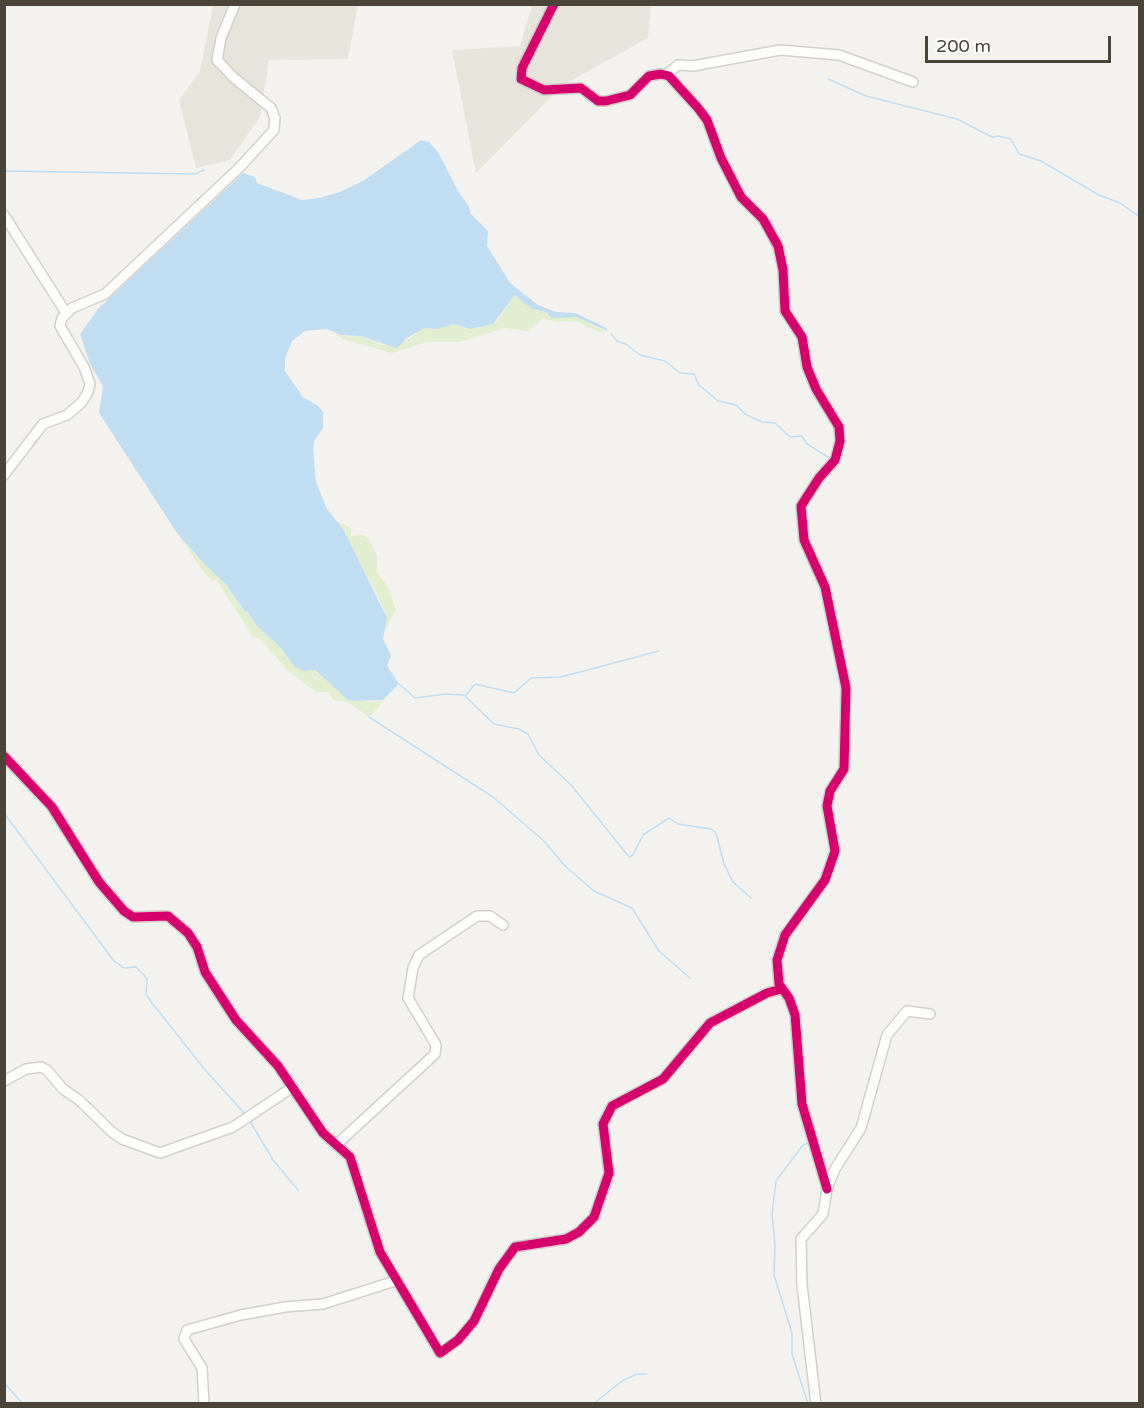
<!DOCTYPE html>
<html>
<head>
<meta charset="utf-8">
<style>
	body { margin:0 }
	#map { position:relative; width:1144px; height:1408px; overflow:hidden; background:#f4f2ee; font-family:"Varela Round",sans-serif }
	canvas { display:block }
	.frame { position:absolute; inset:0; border:6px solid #4b4439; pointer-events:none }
	.scale { position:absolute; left:925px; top:36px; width:186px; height:27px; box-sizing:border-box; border:3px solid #4b4439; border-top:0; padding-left:8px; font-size:18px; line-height:21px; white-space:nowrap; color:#4b4439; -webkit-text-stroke:4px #fff; paint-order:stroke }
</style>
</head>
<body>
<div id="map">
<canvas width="1144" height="1408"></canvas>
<div class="frame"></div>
<div class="scale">200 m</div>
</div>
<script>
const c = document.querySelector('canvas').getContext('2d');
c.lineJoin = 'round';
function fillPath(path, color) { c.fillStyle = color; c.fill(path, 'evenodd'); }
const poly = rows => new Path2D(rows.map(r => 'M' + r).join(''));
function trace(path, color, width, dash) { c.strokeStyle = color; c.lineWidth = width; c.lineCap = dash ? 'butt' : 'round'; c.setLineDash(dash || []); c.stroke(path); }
fillPath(poly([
	[213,5,358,5,348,59,269,60,260,117,230,160,196,168,179,100,200,71],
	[532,5,651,5,648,38,563,85,476,173,452,50,520,46]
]), '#e7e4dc');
fillPath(poly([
	[515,295,532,309,546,312,550,316,577,317,605,331,601,333,576,321,556,322,543,318,529,331,504,328,460,342,427,342,392,353,343,339,333,332,347,337,360,336,382,345,404,342,425,328,437,329,454,324,466,328,477,328,497,321],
	[165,515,197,557,225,583,244,612,247,610,257,626,280,647,288,659,305,671,314,670,348,700,373,702,383,700,380,706,369,717,348,702,333,700,329,692,316,692,289,672,260,639,253,637,216,579,212,581,205,574],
	[333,519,351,528,351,536,363,535,368,538,377,555,377,573,388,587,396,610,385,629,387,618,379,599,344,536,343,529]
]), '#e1eecf');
fillPath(poly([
	[421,140,429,142,438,152,458,191,469,206,470,213,488,231,487,246,510,283,538,305,556,312,575,313,607,328,607,331,577,317,552,318,546,312,532,309,515,295,493,324,470,329,454,324,437,329,425,328,407,338,397,348,360,336,341,335,327,329,305,331,292,341,285,359,285,371,303,397,318,406,323,412,323,428,314,441,313,450,316,482,327,509,343,529,387,618,383,639,391,656,387,666,399,684,383,700,354,701,348,700,315,670,305,671,295,667,280,647,257,626,247,611,245,612,225,583,206,566,177,533,99,413,103,386,90,364,80,334,98,309,243,173,255,177,257,183,302,200,319,198,340,192,363,181]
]), '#c0ddf1');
trace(poly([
	[828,79,866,96,957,119,992,137,998,136,1011,139,1019,154,1041,161,1099,195,1120,203,1140,217],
	[4,171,195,174,204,170],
	[611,334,617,341,626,344,640,355,665,361,680,373,694,374,699,385,718,401,736,405,745,414,762,422,775,423,790,437,802,436,807,444,831,459],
	[399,684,415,698,445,694,464,695,494,724,519,729,528,734,539,755,572,786,629,857,633,855,643,835,669,818,678,824,711,829,716,833,724,864,733,882,751,898],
	[466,695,475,684,514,693,531,678,561,677,659,651],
	[369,717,493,797,544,841,565,866,594,891,632,908,659,951,690,978],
	[4,813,114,961,124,968,136,967,144,975,147,979,146,994,152,1003,206,1071,246,1115],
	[250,1121,273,1160,298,1190],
	[808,1143,803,1145,776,1181,772,1214,775,1245,774,1275,792,1333,792,1354,808,1404],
	[4,1383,23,1404],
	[593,1404,622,1381,637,1374,647,1374]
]), '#c0ddf1', 1.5);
const minor = poly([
	[554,4,522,68,521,79,544,90,581,88,598,101,606,101,630,95,649,76,661,74,669,76,698,108,707,120,721,158,741,197,763,219,778,246,783,270,785,311,802,337,807,367,816,389,839,427,840,441,835,460,819,478,801,506,804,540,825,587,846,688,844,769,830,791,827,806,835,851,825,880,785,935,777,960,779,984,789,998,795,1015,802,1104,827,1189],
	[666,75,678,65,693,66,780,50,839,55,913,82],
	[4,215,66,313],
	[4,475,43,424,67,415,82,402,88,392,90,384,84,367,60,326,62,318,72,308,105,294,239,168,274,130,275,118,271,108,233,77,217,60,221,38,235,4],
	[4,756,52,807,99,882,124,911,133,917,168,916,188,933,197,947,205,972,236,1020,278,1066,323,1133,350,1157,380,1252,440,1353,458,1340,474,1321,499,1269,515,1247,566,1239,579,1232,594,1217,609,1173,603,1124,612,1106,663,1079,710,1023,767,993,781,989],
	[4,1081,26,1069,41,1067,47,1070,63,1089,79,1100,112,1132,122,1139,160,1153,233,1127,293,1087],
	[336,1145,435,1054,436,1045,408,998,413,968,419,955,477,916,490,916,503,925],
	[204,1404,202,1368,184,1339,187,1330,241,1315,285,1307,323,1304,395,1281],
	[816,1404,802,1285,801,1239,823,1214,827,1189,835,1169,861,1128,887,1035,907,1011,930,1014]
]);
trace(minor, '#d2d0cb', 12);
trace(minor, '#fdfdfc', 9);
trace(poly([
	[554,4,522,68,521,79,544,90,581,88,598,101,606,101,630,95,649,76,661,74,669,76,698,108,707,120,721,158,741,197,763,219,778,246,783,270,785,311,802,337,807,367,816,389,839,427,840,441,835,460,819,478,801,506,804,540,825,587,846,688,844,769,830,791,827,806,835,851,825,880,785,935,777,960,779,984,789,998,795,1015,802,1104,827,1189],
	[4,756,52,807,99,882,124,911,133,917,168,916,188,933,197,947,205,972,236,1020,278,1066,323,1133,350,1157,380,1252,440,1353,458,1340,474,1321,499,1269,515,1247,566,1239,579,1232,594,1217,609,1173,603,1124,612,1106,663,1079,710,1023,767,993,781,989]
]), '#d6006c', 9);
</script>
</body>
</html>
